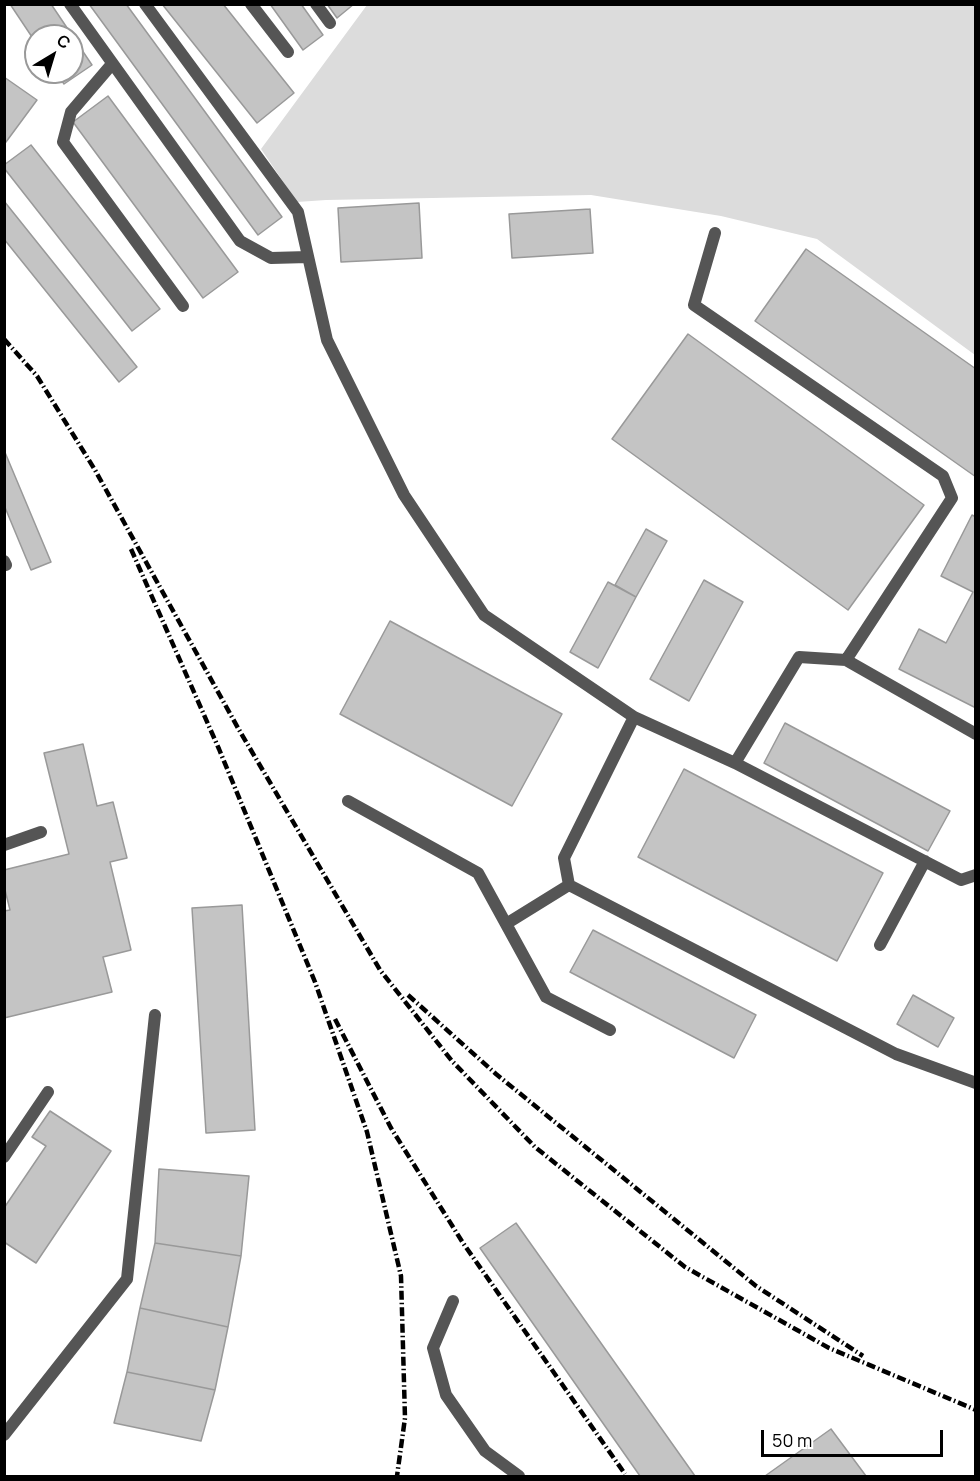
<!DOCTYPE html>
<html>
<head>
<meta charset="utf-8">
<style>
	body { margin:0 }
	#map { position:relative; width:980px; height:1481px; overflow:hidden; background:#fff; font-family:Manrope,sans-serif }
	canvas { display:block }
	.frame { position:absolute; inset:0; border:6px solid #000; pointer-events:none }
	.north { position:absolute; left:24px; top:24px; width:60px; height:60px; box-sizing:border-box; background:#fff; border:2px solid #999; border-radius:50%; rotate:38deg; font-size:16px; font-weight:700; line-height:24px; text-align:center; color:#000 }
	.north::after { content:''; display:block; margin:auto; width:21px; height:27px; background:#000; clip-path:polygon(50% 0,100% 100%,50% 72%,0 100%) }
	.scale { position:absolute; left:761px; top:1430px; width:182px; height:27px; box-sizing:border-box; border:3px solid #000; border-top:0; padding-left:8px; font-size:18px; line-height:21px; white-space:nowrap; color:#000; -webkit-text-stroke:4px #fff; paint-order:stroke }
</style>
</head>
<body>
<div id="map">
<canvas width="980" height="1481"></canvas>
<div class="frame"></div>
<div class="north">С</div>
<div class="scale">50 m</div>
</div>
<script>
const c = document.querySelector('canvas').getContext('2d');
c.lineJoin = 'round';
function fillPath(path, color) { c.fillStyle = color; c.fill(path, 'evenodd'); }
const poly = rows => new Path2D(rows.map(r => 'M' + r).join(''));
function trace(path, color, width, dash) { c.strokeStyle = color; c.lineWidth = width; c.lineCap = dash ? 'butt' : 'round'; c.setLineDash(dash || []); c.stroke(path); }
fillPath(poly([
	[367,5,975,5,975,355,817,239,721,216,591,195,326,200,297,202,261,149]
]), '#dcdcdc');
const building = poly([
	[10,4,51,4,92,65,64,84,56,72,72,72,72,36,36,36,36,43,10,4],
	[89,4,126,4,282,217,258,235,89,4],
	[162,4,223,4,294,93,257,123,162,4],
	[270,4,301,4,323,35,303,50,270,4],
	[327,4,354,4,337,18,327,4],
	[4,77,37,100,6,142,4,141,4,77],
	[108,96,238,272,203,298,73,122,108,96],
	[31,145,160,309,132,331,4,168,4,165,31,145],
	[4,201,137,367,119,382,4,239,4,201],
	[419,203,422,258,341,262,338,208,419,203],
	[590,209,593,253,512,258,509,214,590,209],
	[806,249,976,369,976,477,755,321,806,249],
	[688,334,924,505,848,610,612,439,688,334],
	[4,450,51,562,31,570,4,505,4,450],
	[972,515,976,517,976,708,899,669,919,629,946,643,973,592,941,576,972,515],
	[646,529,667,541,636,597,615,585,646,529],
	[704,580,743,602,689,701,650,679,704,580],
	[608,582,636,597,598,668,570,652,608,582],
	[390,621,562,714,512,806,340,714,390,621],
	[785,723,950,811,928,851,764,763,785,723],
	[83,744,97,806,113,802,127,858,110,862,131,950,103,957,112,992,4,1018,4,911,10,910,4,886,4,870,69,854,44,753,83,744],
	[684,769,883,873,837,961,638,857,684,769],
	[242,905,255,1130,206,1133,192,908,242,905],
	[593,930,756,1015,734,1058,570,972,593,930],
	[913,995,954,1018,938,1047,897,1024,913,995],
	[50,1111,111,1151,36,1263,4,1242,4,1208,46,1146,32,1137,50,1111],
	[159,1169,249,1176,241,1256,155,1243,159,1169],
	[516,1223,695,1476,640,1476,480,1248,516,1223],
	[155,1243,241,1256,228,1327,140,1308,155,1243],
	[140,1308,228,1327,215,1390,127,1372,140,1308],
	[127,1372,215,1390,201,1441,114,1423,127,1372],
	[831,1429,866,1476,765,1476,831,1429]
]);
fillPath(building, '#c4c4c4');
trace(building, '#999', 1.5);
trace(poly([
	[70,4,240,241,271,258,308,257],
	[145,4,298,212,327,340,404,495,484,615,634,717,735,763,799,657,846,660,952,498,943,476,694,305,715,233],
	[251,4,288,52],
	[316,4,330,23],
	[112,64,71,112,63,142,183,306],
	[4,561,6,565],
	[846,660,976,734],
	[634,717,564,858,569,885,896,1054,976,1083],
	[735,763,961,880,976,875],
	[348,801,478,873,506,924],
	[4,845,41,832],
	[569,885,506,924,546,997,610,1030],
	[880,945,925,861],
	[4,1157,48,1092],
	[453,1301,433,1348,446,1395,485,1451,519,1476],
	[4,1435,127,1279,155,1015]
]), '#555', 12);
trace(poly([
	[4,339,37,376,95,470,238,728,380,970,452,1061,535,1147,685,1267,829,1348,976,1410],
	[131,549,219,749,315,982,367,1132,401,1276,405,1418,397,1476],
	[408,995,496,1074,756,1286,863,1356],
	[335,1019,391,1128,463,1243,625,1474]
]), '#000', 4.5, [9, 3, 1.5, 3]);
</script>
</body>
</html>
